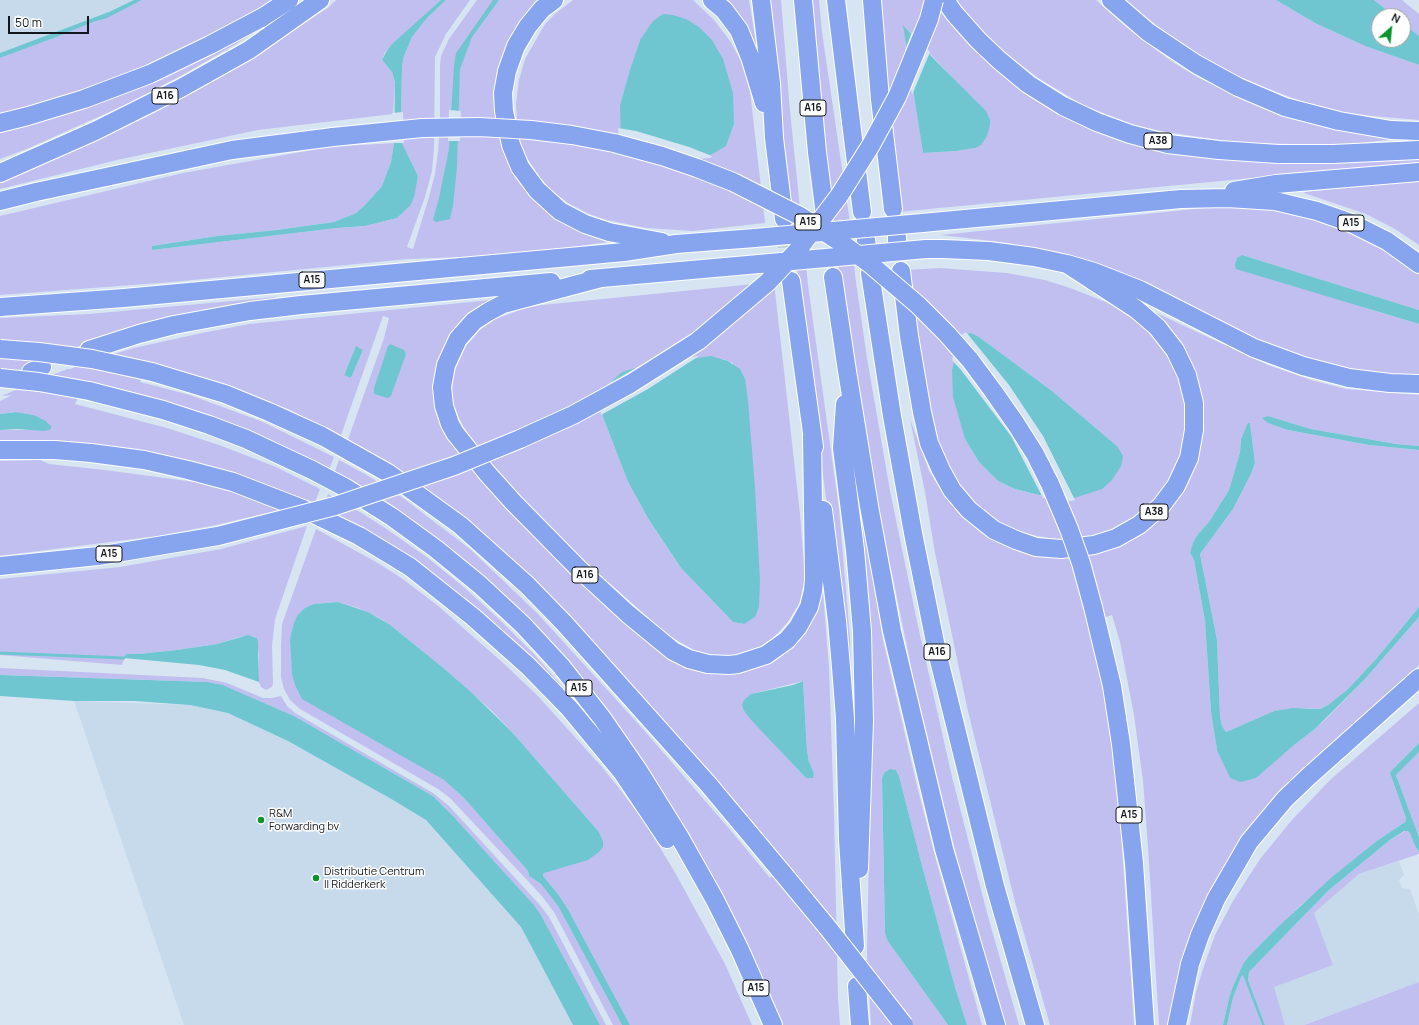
<!DOCTYPE html>
<html>
<head>
<meta charset="utf-8">
<style>
	body { margin:0 }
	#map { position:relative; width:1419px; height:1025px; overflow:hidden; background:#d7e5f2; font-family:Manrope,sans-serif }
	canvas { display:block }
	.north { position:absolute; left:1371px; top:8px; width:40px; height:40px; box-sizing:border-box; background:#fff; border:1px solid #a0a2a4; border-radius:50%; rotate:27deg; font-size:11px; font-weight:700; line-height:16px; text-align:center; color:#12171c }
	.north::after { content:''; display:block; margin:auto; width:14px; height:18px; background:#06952a; clip-path:polygon(50% 0,100% 100%,50% 72%,0 100%) }
	.scale { position:absolute; left:8px; top:16px; width:81px; height:18px; box-sizing:border-box; border:2px solid #12171c; border-top:0; padding-left:5px; font-size:12px; line-height:14px; white-space:nowrap; color:#12171c; -webkit-text-stroke:3px #fff; paint-order:stroke }
</style>
</head>
<body>
<div id="map">
<canvas width="1419" height="1025"></canvas>
<div class="north">N</div>
<div class="scale">50 m</div>
</div>
<script>
const c = document.querySelector('canvas').getContext('2d');
c.lineJoin = 'round';
function fillPath(path, color) { c.fillStyle = color; c.fill(path, 'evenodd'); }
const poly = rows => new Path2D(rows.map(r => 'M' + r).join(''));
function trace(path, color, width, dash) { c.strokeStyle = color; c.lineWidth = width; c.lineCap = dash ? 'butt' : 'round'; c.setLineDash(dash || []); c.stroke(path); }
function label(font, color, halo, rows, align = 'center') {
  c.font = font + ' Manrope,sans-serif'; c.lineWidth = 3; c.setLineDash([]); c.textBaseline = 'middle'; c.strokeStyle = halo; c.fillStyle = color; for (const [text, x, y, turn = 0] of rows) {
    c.save(); c.translate(x, y); c.rotate((+turn || 0) * Math.PI / 180); c.textAlign = isNaN(turn) ? turn : align; if (halo) c.strokeText(text, 0, 0); c.fillText(text, 0, 0); c.restore();
  }
}
fillPath(poly([
	[0,0,201,0,0,84],
	[74,701,190,705,228,713,288,741,393,800,426,820,521,927,573,1025,184,1025],
	[1399,861,1404,875,1399,880,1402,888,1410,889,1419,915,1419,982,1304,1025,1285,1025,1273,987,1332,965,1314,913,1359,874]
]), '#c6daec');
fillPath(poly([
	[142,0,281,0,271,6,108,84,0,115,0,58,59,36,93,22,107,18],
	[336,0,441,0,385,52,382,60,392,72,395,84,393,114,258,130,117,160,0,189,0,180,55,159,105,137,154,113,217,79,329,7],
	[446,0,470,0,446,34,435,57,434,148,432,171,425,197,407,247,413,249,429,197,435,174,438,152,440,124,440,65,441,56,449,39,477,0,549,0,501,85,531,190,622,240,516,255,408,259,172,282,0,295,0,216,183,173,329,147,394,143,391,162,382,186,365,205,356,213,334,222,277,230,217,236,152,246,152,250,337,228,365,226,397,218,410,206,418,176,402,143,401,126,402,66,404,56,412,37,427,18],
	[573,0,693,0,714,20,730,41,742,63,749,82,765,223,693,231,646,228,607,220,589,214,568,203,551,190,538,175,526,156,520,141,517,122,516,104,519,80,525,59,545,24,556,13],
	[640,40,734,124,726,145,709,156,620,105],
	[722,0,749,0,756,43,757,56],
	[768,0,781,0,790,111,808,285,839,509,850,637,851,671,849,671,803,324],
	[811,0,819,0,822,32,849,216,855,275,867,358,890,491,918,626,952,777,987,913,1019,1025,1003,1025,954,846,913,676,877,500,841,287,812,28],
	[881,0,937,0,972,42,1130,139,1419,154,1419,162,898,212],
	[904,26,965,91,979,104,975,148,957,151,923,153],
	[956,0,1096,0,1125,26,1171,61,1199,78,1262,108,1304,122,1342,130,1419,136,1344,145,1241,143,1166,132,1134,125,1083,105,1038,78,1001,49,983,32],
	[1126,0,1276,0,1315,23,1365,46,1419,65,1419,120,1372,116,1335,111,1303,102,1269,89,1224,70,1204,58,1161,29],
	[1374,0,1402,0,1419,14,1419,36,1403,23,1403,16,1394,16],
	[276,18,236,44,186,73,127,104,29,148,0,159,0,126],
	[1419,180,1419,245,1395,229,1366,214,1304,193,1305,192],
	[1224,206,1257,207,1320,217,1379,244,1419,272,1419,310,1242,255,1365,308,1419,324,1419,378,1340,370,1276,348,1049,252,1008,243,941,235],
	[940,268,1007,273,1045,280,1073,289,1123,309,1143,321,1173,358,1186,402,1186,426,1181,454,1174,473,1163,491,1147,509,1128,522,1110,531,1082,539,1060,540,1026,534,1013,529,996,521,979,508,967,495,953,476,942,456,932,427,906,270],
	[979,337,1052,391,1117,446,1071,499,1039,495,1015,489,998,481,979,462,965,439],
	[774,282,800,514,805,577,803,587,799,604,787,623,773,638,757,649,737,655,726,656,705,654,694,650,668,635,581,558,541,519,476,448,461,422,454,406,452,390,453,379,456,368,466,346,480,330,493,320,525,308,542,305],
	[723,359,733,363,744,624,733,622,681,568,649,520,628,482,603,417],
	[276,297,274,300,103,337,62,353,0,380,0,318,89,314],
	[501,299,459,325,444,426,685,665,766,660,822,581,829,667,834,815,838,999,840,1025,780,1025,719,890,690,835,656,781,615,722,570,664,334,474,339,460,365,474,403,498,470,549,538,614,642,728,732,832,770,878,787,864,567,621,346,445,384,338,389,318,383,316,341,435,288,409,229,386,170,368,148,362,140,382,190,395,263,422,334,457,329,470,253,433,202,413,141,394,86,381,75,404,167,428,219,445,276,467,320,489,313,508,233,478,0,443,0,430,26,430,49,423,34,415,16,412,0,414,0,401,12,395,1,396,67,369,70,369,98,359,134,348,202,333,249,324],
	[356,347,363,350,351,378,344,374],
	[803,681,807,751,809,762,806,778,744,711,751,694],
	[1152,311,1268,365,1311,380,1346,389,1419,395,1419,446,1396,444,1311,429,1268,416,1288,430,1369,445,1419,450,1419,607,1376,659,1347,690,1328,705,1320,709,1305,708,1274,711,1226,732,1222,726,1220,716,1217,640,1200,554,1233,509,1251,474,1255,463,1250,423,1241,439,1240,452,1229,490,1209,522,1198,534,1190,553,1194,560,1205,621,1211,712,1217,750,1294,745,1315,729,1328,717,1365,679,1419,617,1419,665,1249,832,1171,1025,1159,1025,1148,847,1143,781,1134,715,1120,642,1112,615,1091,622,1115,744,1134,1025,1050,1025,1015,902,967,707,935,553,925,492,910,419,929,471,946,498,963,517,980,532,999,543,1026,553,1047,557,1070,558,1090,554,1159,517,1199,402,1151,313],
	[40,460,49,464,105,470,202,483,216,486,280,510,216,525,157,536,0,556,0,461],
	[328,494,360,512,385,528,428,558,466,589,500,620,534,654,588,716,586,717,539,667,323,510],
	[857,502,870,562,883,640,917,786,936,860,982,1025,967,1025,955,987,920,858,899,776,896,770,884,773,882,778,885,933,887,940,948,1025,871,1025,867,953,870,805],
	[307,526,275,619,272,646,273,683,272,687,266,690,261,687,259,682,259,654,256,637,243,636,217,644,177,650,138,654,126,654,122,665,0,655,0,579,120,567,221,549],
	[316,529,376,562,400,577,437,605,502,662,537,695,601,766,619,788,647,826,677,876,725,964,752,1025,630,1025,568,909,558,894,543,876,544,873,603,847,603,841,599,832,512,732,492,711,441,666,389,624,378,617,358,608,338,602,314,604,291,659,295,685,444,780,464,798,528,871,529,876,541,884,558,906,622,1025,613,1025,554,912,541,895,450,798,438,789,300,709,290,700,284,689,281,677,281,646,282,624],
	[0,668,203,678,227,683,263,698,272,698,281,696,287,706,295,713,433,793,449,806,540,905,549,917,606,1025,600,1025,541,915,534,905,453,816,433,796,294,716,223,685,208,682,0,675],
	[1419,703,1419,743,1391,771,1390,773,1406,818,1405,822,1378,840,1302,904,1249,956,1243,964,1233,986,1229,998,1223,1025,1190,1025,1196,992,1202,972,1215,935,1233,901,1260,859,1292,820,1330,780],
	[1419,752,1419,837,1396,775],
	[1405,831,1409,831,1412,835,1416,848,1419,851,1419,854,1359,874,1314,913,1333,965,1274,987,1285,1025,1265,1025,1248,980,1249,972,1329,890,1390,840],
	[1243,975,1244,976,1262,1025,1227,1025,1233,998,1241,977],
	[1419,982,1419,1025,1304,1025,1307,1024]
]), '#c1bff0');
fillPath(poly([
	[134,0,142,0,107,18,93,22,59,36,0,58,0,53,109,12],
	[441,0,446,0,427,18,412,37,404,56,402,66,401,126,402,143,418,176,414,197,410,206,397,218,365,226,337,228,152,250,152,246,217,236,277,230,334,222,356,213,365,205,382,186,391,162,394,143,395,83,392,72,382,60,386,52,392,44],
	[493,0,499,0,472,37,460,69,457,167,453,206,450,219,436,222,433,220,439,198,449,149,454,65,456,53],
	[1276,0,1374,0,1394,16,1379,16,1379,40,1403,40,1403,23,1419,36,1419,65,1365,46,1315,23],
	[663,14,673,15,686,19,699,27,712,40,723,59,733,93,734,124,726,146,709,156,621,142,620,105,630,70,640,40,653,21],
	[903,25,935,60,986,111,990,120,990,125,987,136,981,145,975,148,957,151,923,153],
	[1242,255,1419,310,1419,324,1236,269,1235,265,1237,258],
	[971,333,979,337,1052,391,1117,446,1123,456,1121,466,1112,480,1102,489,1071,499,1039,495,1015,489,998,481,979,462,965,439,953,397,952,370,959,344,966,334],
	[390,344,404,350,406,354,391,396,388,398,374,394,374,388,388,346],
	[356,346,363,350,351,378,344,375],
	[711,356,728,361,740,369,745,379,748,401,755,488,760,580,759,607,755,617,744,624,733,622,681,568,649,520,628,482,603,417,602,401,606,391,612,381,622,372,646,365],
	[16,412,34,415,46,421,51,426,51,429,45,431,17,429,0,430,0,414],
	[1268,416,1311,429,1396,444,1419,446,1419,450,1369,445,1288,430,1268,423,1262,418],
	[1248,423,1250,423,1255,463,1251,474,1233,509,1200,554,1217,640,1220,716,1222,726,1226,732,1274,711,1293,708,1320,709,1328,705,1347,690,1376,659,1419,607,1419,617,1365,679,1315,729,1294,745,1256,778,1241,782,1230,778,1217,750,1211,712,1205,621,1194,560,1190,553,1193,543,1198,534,1209,522,1229,490,1240,452,1241,439],
	[338,602,368,612,389,624,441,666,471,692,512,732,599,832,603,841,603,847,599,852,588,860,544,873,543,876,558,894,568,909,630,1025,622,1025,558,906,541,884,529,876,528,871,464,798,444,780,302,699,295,685,292,674,290,639,294,623,297,616,305,608,314,604],
	[248,635,257,638,258,642,259,682,225,670,199,665,124,658,126,654,138,654,177,650,217,644],
	[0,675,208,682,223,685,294,716,433,796,453,816,534,905,541,915,600,1025,573,1025,521,927,426,820,393,800,288,741,228,713,190,705,134,701,74,701,0,696],
	[803,681,807,751,809,762,814,774,813,778,806,778,752,721,744,711,742,705,744,700,751,694,793,685],
	[1419,743,1419,752,1396,775,1419,837,1419,851,1416,848,1410,833,1408,831,1404,831,1390,840,1329,890,1249,972,1248,980,1265,1025,1262,1025,1243,975,1241,977,1233,998,1227,1025,1223,1025,1229,998,1233,986,1243,964,1249,956,1280,925,1332,877,1378,840,1405,822,1406,818,1390,773,1391,771],
	[890,769,896,770,899,776,920,858,955,987,967,1025,948,1025,887,940,885,933,882,778,884,773]
]), '#6fc6d1');
fillPath(poly([
	[912,32,930,52,912,95,905,50],
	[449,110,461,111,460,141,448,141],
	[403,112,404,143,392,143,392,113],
	[618,128,636,131,689,147,712,156,710,158,692,159,619,141],
	[966,332,1009,385,1043,436,1075,500,1071,501,1043,498,1011,436,961,370,952,360,957,343,960,336],
	[699,356,648,389,601,415,600,401,608,384,645,363]
]), '#d7e5f2');
trace(poly([
	[0,653,124,658]
]), '#6fc6d1', 3);
trace(poly([
	[784,219,787,247]
]), '#b9c6d2', 18, [18, 9]);
const motorway = poly([
	[554,0,542,9,528,26,516,46,507,71,503,93,504,111,511,145,520,167,537,190,560,211,585,224,609,232,662,242],
	[712,0,724,10,739,30,750,57,764,103],
	[761,0,771,83,774,138,784,219],
	[803,0,817,152,825,215],
	[836,0,862,212],
	[872,0,880,99,893,209],
	[945,0,954,13,978,40,999,60,1028,84,1063,106,1097,122,1130,134,1168,144,1219,150,1278,154,1333,154,1419,150],
	[1111,0,1148,32,1196,64,1238,87,1285,107,1339,121,1391,130,1419,131],
	[0,123,28,116,84,99,150,74,210,45,263,17,289,0],
	[0,173,95,131,181,88,249,50,320,0],
	[1234,191,1276,184,1419,172],
	[0,201,36,192,232,150,333,137],
	[922,223,1181,199,1227,198,1275,201,1317,211,1351,223,1387,241,1419,264],
	[897,237,897,243],
	[866,240,867,246],
	[926,249,943,249,989,251,1034,257,1067,264,1094,272,1140,290,1254,348,1303,366,1349,378,1390,383,1419,384],
	[901,271,909,336,922,412,929,443,941,470,952,490,969,510,994,530,1016,540,1036,547,1061,549,1094,545,1116,538,1139,525,1161,506,1176,486,1189,458,1194,430,1194,403,1187,375,1175,350,1157,327,1136,309,1067,264],
	[870,273,892,416,913,533,937,652,995,886,1035,1025],
	[833,277,847,371,869,506,892,631,944,849,996,1025],
	[601,278,503,304,488,312,474,321,458,339,446,365,442,387,444,406,450,424,455,433,487,473,514,503,578,568,628,614,673,651,689,659,708,664,729,665,738,664,766,655,787,640,798,627,809,607,813,591,814,579,812,436],
	[590,279,759,264],
	[791,281,814,447],
	[0,307,124,298,624,252,676,244,755,238],
	[89,350,139,334,174,325,250,311,301,305,551,282],
	[31,372,42,367],
	[152,372,225,394,269,412,322,436,388,473,460,525,527,585,564,623,708,784,780,870],
	[89,391,163,410,209,425,246,439,312,470,346,488,392,517,436,549,480,585,523,625,561,666,602,718,638,770,679,836,715,900,740,950,773,1025],
	[845,404,842,448,855,550,862,631,864,721,859,869],
	[0,450,55,450,91,453,144,460,188,470,233,482,303,509,359,536,392,556,410,567,473,617,528,666,569,708,622,772,667,839],
	[823,510,837,621,841,667,845,718,848,840,855,946],
	[0,566,98,556,218,536],
	[1093,607,1112,686,1121,744,1134,863,1145,1025],
	[857,986,860,1025],
	[1177,1025,1190,964,1200,935,1216,899,1249,842,1285,799,1308,777,1419,678]
]);
trace(motorway, '#fff', 20);
trace(motorway, '#87a5ef', 18);
const motorwayBridge = poly([
	[333,137,422,128,479,127,531,130,572,135,614,143,662,156,697,168,733,182,800,216,840,242,870,264,918,305,947,334,970,360,993,391,1016,424,1035,454,1050,484,1069,529,1081,563,1093,607],
	[755,238,922,223],
	[759,264,926,249],
	[0,349,39,352,92,359,152,372],
	[0,378,39,382,89,391],
	[218,536,335,506,454,466,520,439,573,415,630,384,698,341,768,282,797,251,839,196,871,145,897,97,929,19,934,0],
	[780,870,828,928,904,1025]
]);
trace(motorwayBridge, '#fff', 20, []);
trace(motorwayBridge, '#87a5ef', 18);
for (const [x, y, r, color] of [
	[261,820,4,"#06952a"],
	[316,878,4,"#06952a"]
]) { const dot = new Path2D(); dot.arc(x, y, r, 0, 2 * Math.PI); c.fillStyle = color; c.fill(dot); trace(dot, '#fff', 1.5); }
for (const [x, y, w] of [
	[165,96,26],
	[813,108,26],
	[1158,141,28],
	[808,222,26],
	[1351,223,26],
	[312,280,26],
	[1154,512,28],
	[109,554,26],
	[585,575,26],
	[937,652,26],
	[579,688,26],
	[1129,815,26],
	[756,988,26]
]) { const box = new Path2D(); box.roundRect(x - w / 2, y - 8, w, 16, 3); c.fillStyle = '#fff'; c.fill(box); trace(box, '#12171c', 1); }
label('bold 10px', '#12171c', null, [
	["A16",165,96],
	["A16",813,108],
	["A38",1158,141],
	["A15",808,222],
	["A15",1351,223],
	["A15",312,280],
	["A38",1154,512],
	["A15",109,554],
	["A16",585,575],
	["A16",937,652],
	["A15",579,688],
	["A15",1129,815],
	["A15",756,988]
]);
label('11px', '#12171c', '#fff', [
	["R&M",269,814],
	["Forwarding bv",269,827],
	["Distributie Centrum",324,872],
	["II Ridderkerk",324,885]
], 'left');
</script>
</body>
</html>
